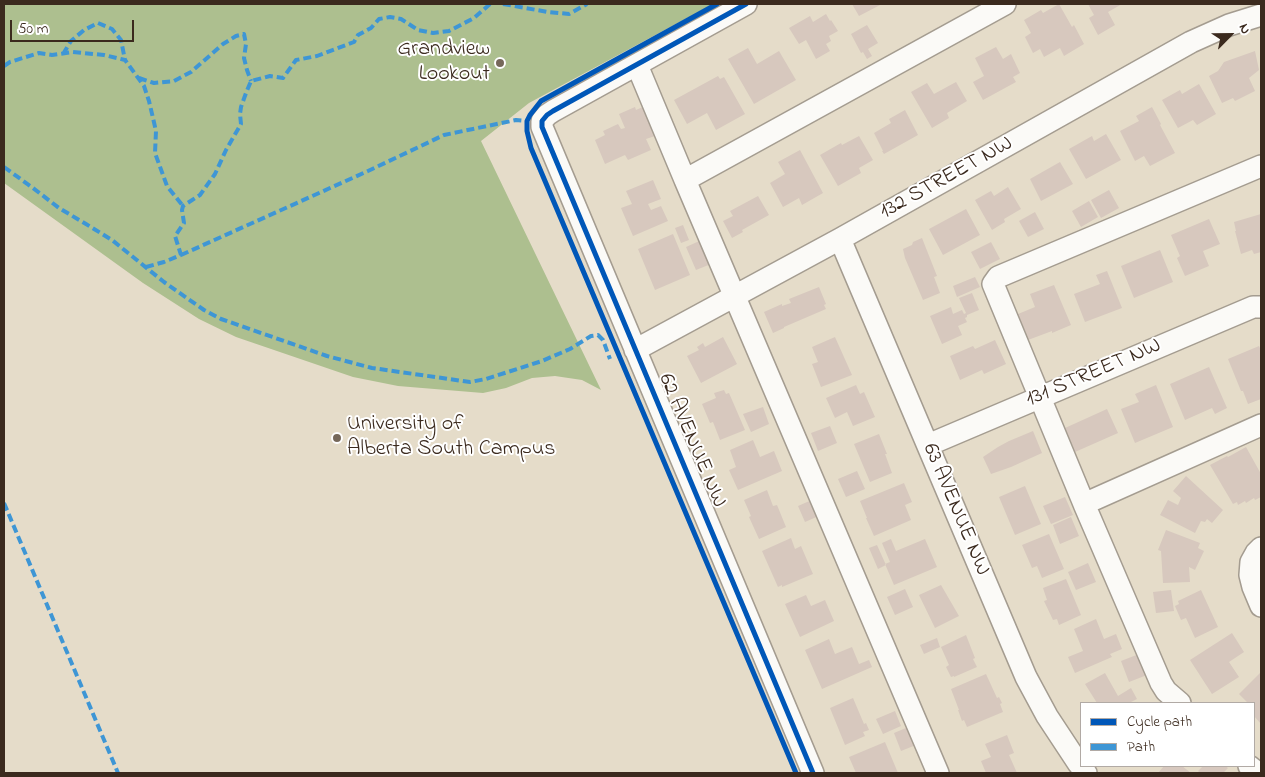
<!DOCTYPE html>
<html>
<head>
<meta charset="utf-8">
<style>
	body { margin:0 }
	#map { position:relative; width:1265px; height:777px; overflow:hidden; background:#e5dcc9; font-family:"Indie Flower",sans-serif }
	canvas { display:block }
	.frame { position:absolute; inset:0; border:5px solid #3b2a1e; pointer-events:none }
	.legend { position:absolute; left:1080px; top:702px; width:175px; height:65px; box-sizing:border-box; background:#fff; border:1px solid #b1aaa5; margin:0; padding:6px 9px; list-style:none; font-size:15px; color:#3b2a1e }
	.legend li { display:flex; align-items:center; gap:10px; height:25px }
	.legend b { width:25px; border:1px solid #b1aaa5 }
	.north { position:absolute; left:1205px; top:10px; width:50px; height:50px; -webkit-text-stroke:4px #fff; paint-order:stroke; rotate:67deg; font-size:14px; font-weight:700; line-height:20px; text-align:center; color:#3b2a1e }
	.north::after { content:''; display:block; margin:auto; width:18px; height:22px; background:#3b2a1e; clip-path:polygon(50% 0,100% 100%,50% 72%,0 100%) }
	.scale { position:absolute; left:10px; top:20px; width:124px; height:22px; box-sizing:border-box; border:2px solid #3b2a1e; border-top:0; padding-left:6px; font-size:15px; line-height:18px; white-space:nowrap; color:#3b2a1e; -webkit-text-stroke:4px #fff; paint-order:stroke }
</style>
</head>
<body>
<div id="map">
<canvas width="1265" height="777"></canvas>
<div class="frame"></div>
<ul class="legend">
<li><b style="height:6px;background:#0057b8"></b>Cycle path</li>
<li><b style="height:6px;background:#3e96d5"></b>Path</li>
</ul>
<div class="north">N</div>
<div class="scale">50 m</div>
</div>
<script>
const c = document.querySelector('canvas').getContext('2d');
c.lineJoin = 'round';
function fillPath(path, color) { c.fillStyle = color; c.fill(path, 'evenodd'); }
const poly = rows => new Path2D(rows.map(r => 'M' + r).join(''));
function trace(path, color, width, dash) { c.strokeStyle = color; c.lineWidth = width; c.lineCap = dash ? 'butt' : 'round'; c.setLineDash(dash || []); c.stroke(path); }
function label(font, color, halo, rows, align = 'center') {
  c.font = font + ' "Indie Flower",sans-serif'; c.lineWidth = 4; c.setLineDash([]); c.textBaseline = 'middle'; c.strokeStyle = halo; c.fillStyle = color; for (const [text, x, y, turn = 0] of rows) {
    c.save(); c.translate(x, y); c.rotate((+turn || 0) * Math.PI / 180); c.textAlign = isNaN(turn) ? turn : align; if (halo) c.strokeText(text, 0, 0); c.fillText(text, 0, 0); c.restore();
  }
}
fillPath(poly([
	[4,4,713,4,529,103,481,141,601,390,582,380,555,376,532,378,506,388,483,393,398,386,353,377,236,337,199,319,143,283,4,183]
]), '#adbf8f');
fillPath(poly([
	[852,4,882,4,859,16],
	[1059,4,1072,27,1074,25,1084,44,1064,56,1060,48,1044,57,1040,49,1033,53,1025,37,1031,33,1024,20,1041,10,1043,13],
	[1088,4,1122,4,1108,12,1115,25,1098,35,1089,18,1094,15],
	[826,14,830,21,831,20,838,31,829,36,831,41,826,44,830,51,816,59,806,40,799,44,789,28,810,16,813,22],
	[867,25,878,43,868,49,872,56,867,59,863,52,861,53,851,34],
	[996,47,1003,59,1011,54,1020,73,1013,77,1016,82,983,100,973,82,984,76,975,58],
	[748,48,757,64,779,51,796,80,754,104,728,59],
	[1255,51,1259,70,1249,78,1255,91,1235,101,1233,98,1222,103,1209,76,1218,71,1224,62],
	[718,76,720,79,724,77,745,114,716,130,707,113,687,124,674,100],
	[956,82,967,101,947,113,949,118,932,128,911,92,927,83,934,94],
	[1199,84,1216,114,1197,125,1193,120,1178,128,1162,100,1180,90,1182,94],
	[645,106,658,135,646,139,651,150,628,160,625,155,605,164,595,140,605,135,603,131,618,124,621,129,625,128,619,114,635,107,636,110],
	[1152,107,1161,124,1160,125,1175,153,1150,166,1144,156,1135,161,1120,131,1139,121,1136,116],
	[905,110,918,135,884,154,882,151,883,151,874,133,891,123,889,119],
	[1106,134,1121,160,1086,179,1069,149,1092,136,1094,141],
	[859,136,873,160,859,168,861,173,838,186,820,155,841,143,842,145],
	[800,150,823,193,802,205,799,198,783,207,770,183,785,174,778,162],
	[1060,162,1073,184,1041,201,1030,179],
	[653,180,661,199,648,204,651,210,661,206,668,221,633,236,621,208,632,204,626,191],
	[1008,187,1021,209,1004,219,1005,222,992,230,975,200,991,191,994,196],
	[1109,190,1119,208,1101,218,1091,200],
	[758,196,769,215,742,230,743,232,732,238,723,221,733,216,730,211],
	[1089,201,1098,217,1081,227,1072,211],
	[966,209,980,235,943,255,929,229],
	[1035,212,1044,229,1028,237,1019,221],
	[1261,214,1261,252,1254,254,1252,250,1241,254,1235,231,1236,231,1234,222],
	[1209,219,1220,244,1203,251,1209,266,1185,276,1177,258,1180,256,1171,235],
	[683,225,689,240,681,243,675,228],
	[673,234,690,275,655,290,638,249],
	[706,238,716,262,696,270,686,247],
	[922,238,937,276,934,277,940,293,923,300,905,258,903,249,912,245,913,242],
	[991,242,1000,259,980,269,971,252],
	[1160,250,1173,282,1134,298,1121,266],
	[1107,271,1122,308,1085,322,1074,294,1100,284,1096,275],
	[975,277,980,287,957,297,953,286],
	[1054,285,1071,325,1052,333,1052,331,1028,340,1018,314,1035,307,1030,294],
	[819,287,826,304,824,305,826,309,784,327,784,328,773,333,764,312,782,304,782,306,791,303,789,299],
	[972,293,979,310,967,315,967,317,965,318,967,322,958,326,962,335,942,344,930,316,951,307,953,314,962,310,964,314,966,313,959,298],
	[723,337,737,364,701,383,687,356,699,350,697,347,703,343,705,347],
	[835,337,852,375,821,387,812,364,818,362,812,347],
	[995,340,1006,364,984,374,982,370,960,380,950,356,973,346,975,349],
	[1259,346,1261,350,1261,399,1248,404,1243,391,1241,391,1228,359],
	[1209,367,1227,408,1215,414,1212,408,1185,420,1170,384],
	[856,385,860,394,864,392,875,417,853,426,847,412,835,418,826,398],
	[1156,385,1173,427,1135,443,1121,409,1139,402,1135,394],
	[724,390,726,394,729,393,745,430,720,440,713,422,710,423,702,404,716,398,714,393],
	[763,407,769,424,751,432,743,414],
	[1107,409,1118,433,1075,452,1065,428],
	[830,426,837,443,818,451,811,433],
	[1033,431,1042,453,1011,467,991,474,983,457,998,447,1009,441],
	[879,434,887,454,885,454,892,473,870,482,854,444],
	[753,440,760,457,774,451,782,471,738,490,729,470,736,467,730,450],
	[1246,447,1261,474,1261,497,1255,500,1254,498,1246,503,1245,501,1238,505,1237,502,1233,504,1210,465,1227,456,1228,457],
	[857,471,865,489,846,497,838,479],
	[1186,476,1223,510,1212,523,1207,519,1205,522,1201,521,1195,533,1160,515,1168,500,1178,505,1181,498,1173,491],
	[904,483,912,502,905,505,911,520,874,536,866,518,867,518,860,501],
	[1025,486,1041,524,1015,535,999,497],
	[767,490,773,506,777,505,786,527,759,539,749,517,751,516,744,500],
	[1065,497,1073,515,1051,524,1043,506],
	[814,499,821,515,805,522,798,506],
	[1071,517,1079,536,1060,544,1053,525],
	[1166,530,1200,543,1198,548,1204,551,1195,570,1189,567,1190,582,1163,583,1161,551,1158,550],
	[1049,534,1064,569,1042,578,1037,566,1032,568,1022,545],
	[791,538,795,549,801,546,813,574,782,587,782,585,778,587,762,551],
	[891,539,896,551,925,539,937,567,894,585,885,564,890,562,882,543],
	[877,545,886,565,878,569,869,548],
	[1088,563,1096,582,1076,590,1068,572],
	[1066,579,1081,615,1059,625,1057,619,1053,620,1044,601,1047,600,1043,588],
	[941,585,959,616,935,628,919,595],
	[905,589,913,607,895,615,887,597],
	[1171,590,1174,611,1156,613,1153,592],
	[1201,590,1218,627,1195,638,1186,618,1181,620,1175,606,1179,604,1178,601],
	[806,595,811,606,825,600,834,621,800,637,785,604],
	[1096,619,1104,639,1116,634,1122,649,1110,654,1112,657,1075,673,1068,657,1083,651,1074,629],
	[1232,633,1244,652,1229,662,1239,677,1212,694,1190,660],
	[966,635,975,658,973,659,977,667,954,677,954,676,951,677,946,667,949,665,941,647],
	[937,638,940,647,924,654,920,645],
	[829,639,835,654,852,647,859,664,869,660,872,667,822,689,805,650],
	[1139,654,1147,675,1129,682,1121,661],
	[1261,672,1261,724,1254,716,1254,703,1248,703,1239,694],
	[1105,673,1118,696,1131,688,1137,699,1129,703,1097,703,1085,684],
	[986,674,997,698,999,697,1002,703,1000,704,1003,712,967,727,964,720,962,721,958,710,959,710,951,689],
	[853,698,864,724,866,723,869,730,863,732,865,736,845,745,830,708],
	[895,711,901,726,883,734,876,719],
	[913,725,921,743,901,751,894,733],
	[1007,735,1014,753,1009,755,1017,773,986,773,981,761,991,757,985,744],
	[885,742,898,773,856,773,849,757],
	[1164,766,1182,766,1191,773,1158,773],
	[1203,766,1225,766,1228,768,1223,773,1200,773,1198,771]
]), '#d7c8be');
const minor = poly([
	[746,4,553,111,547,115,542,121,542,127,813,773],
	[637,65,685,180,1005,4],
	[685,180,938,773],
	[840,239,1026,677,1047,716,1078,763,1086,773],
	[635,350,840,239,1191,42,1229,25,1261,15],
	[928,445,1253,307,1261,307],
	[1084,504,993,284,998,277,1261,166],
	[1261,548,1256,553,1251,562,1250,575,1253,587,1261,606],
	[1180,703,1166,691,1161,683,1084,504,1261,425],
	[1249,766,1258,773]
]);
trace(minor, '#a49c90', 24);
trace(minor, '#fbfaf7', 21);
trace(poly([
	[503,4,548,12,569,14,587,4],
	[63,54,71,41,84,30,98,23,112,29,121,40,125,60],
	[4,66,10,62,39,53,52,55,73,52,104,55,125,60,144,86,149,101,156,131,155,153,167,186,183,206],
	[139,78,154,83,174,81,191,72,223,44,236,36,244,34,246,44,244,58,247,70,251,81],
	[4,167,33,188,59,208,86,224,112,240,164,282,204,310,221,319,327,356,372,368,470,382,486,379,542,361,570,349,591,336,598,335,603,340,610,359],
	[181,255,368,171,444,135,516,120,527,121],
	[146,267,164,262,181,255,175,236,184,223,182,210,183,206,200,195,215,174,226,150,241,124,240,114,241,107,246,93,251,81,270,76,283,78,296,60,317,56,354,42,358,35,371,28,379,19,390,17,401,19,418,30,433,33,449,31,474,18,490,4],
	[4,503,118,773]
]), '#3e96d5', 4, [8, 4]);
trace(poly([
	[717,4,541,101,530,115,527,121,527,131,531,148,796,773],
	[746,4,553,111,547,115,542,121,542,127,813,773]
]), '#0057b8', 5);
for (const [x, y, r, color] of [
	[500,63,5,"#76685a"],
	[337,438,5,"#76685a"]
]) { const dot = new Path2D(); dot.arc(x, y, r, 0, 2 * Math.PI); c.fillStyle = color; c.fill(dot); trace(dot, '#fff', 2); }
label('22px', '#3b2a1e', '#fff', [
	["Grandview",490,50],
	["Lookout",490,75],
	["University of",347,425,"left"],
	["Alberta South Campus",347,450,"left"]
], 'right');
label('22px', '#3b2a1e', '#fff', [
	["132 STREET NW",947,179,-29],
	["131 STREET NW",1094,374,-23],
	["62 AVENUE NW",691,441,67],
	["63 AVENUE NW",955,510,67]
]);
</script>
</body>
</html>
